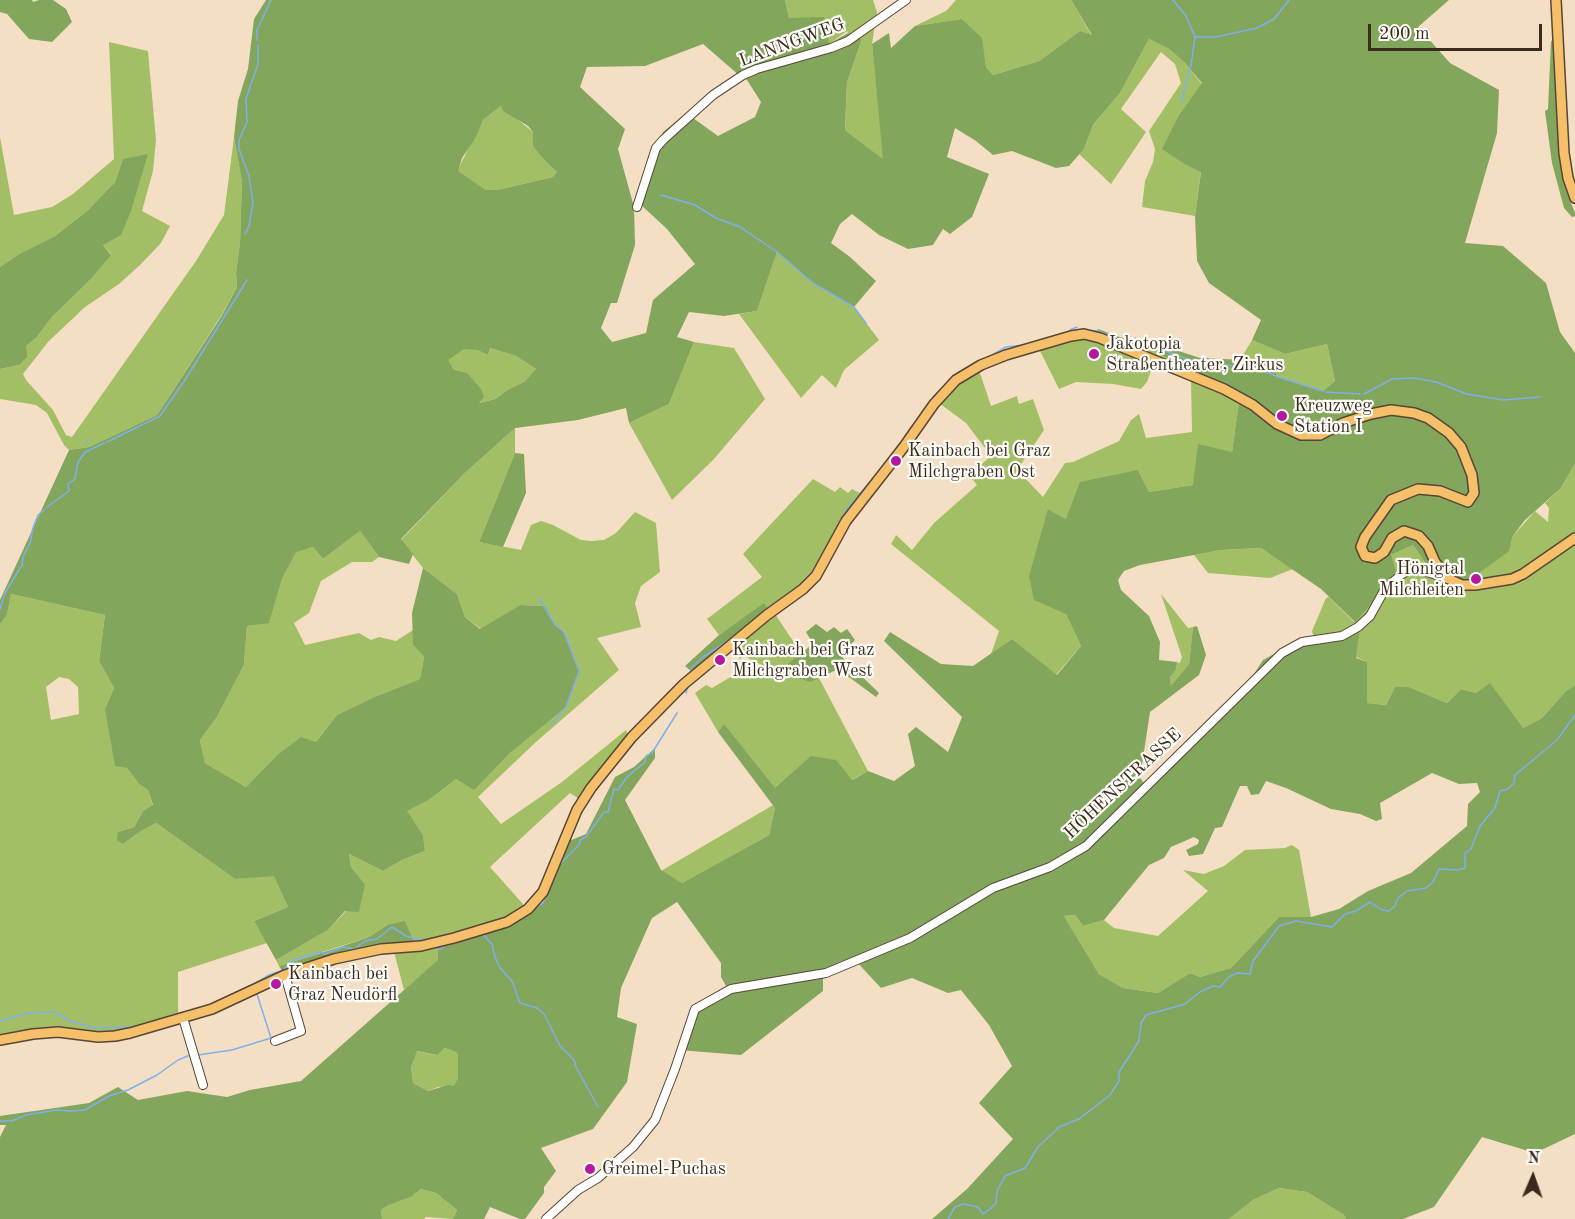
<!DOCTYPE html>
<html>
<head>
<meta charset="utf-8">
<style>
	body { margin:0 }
	#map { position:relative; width:1575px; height:1219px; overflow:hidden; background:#f5dfc4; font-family:"Old Standard TT",serif }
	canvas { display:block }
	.north { position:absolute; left:1503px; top:1147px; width:60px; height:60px; -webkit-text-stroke:4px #fdfcf7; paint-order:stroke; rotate:2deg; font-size:16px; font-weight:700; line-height:24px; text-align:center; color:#3b2a1e }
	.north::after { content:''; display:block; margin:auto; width:21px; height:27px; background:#3b2a1e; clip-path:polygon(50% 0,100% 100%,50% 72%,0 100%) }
	.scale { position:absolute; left:1368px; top:24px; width:174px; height:27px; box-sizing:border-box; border:3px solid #3b2a1e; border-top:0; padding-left:8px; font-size:18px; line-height:21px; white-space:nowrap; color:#3b2a1e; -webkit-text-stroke:4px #fdfcf7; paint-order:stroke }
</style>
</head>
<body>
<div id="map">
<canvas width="1575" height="1219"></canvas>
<div class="north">N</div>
<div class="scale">200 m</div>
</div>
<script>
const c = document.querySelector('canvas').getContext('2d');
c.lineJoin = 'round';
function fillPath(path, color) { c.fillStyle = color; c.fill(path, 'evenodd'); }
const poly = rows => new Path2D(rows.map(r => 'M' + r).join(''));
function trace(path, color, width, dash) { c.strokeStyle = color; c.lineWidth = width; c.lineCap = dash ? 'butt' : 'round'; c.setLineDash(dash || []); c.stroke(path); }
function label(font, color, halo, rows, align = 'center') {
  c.font = font + ' "Old Standard TT",serif'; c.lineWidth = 4.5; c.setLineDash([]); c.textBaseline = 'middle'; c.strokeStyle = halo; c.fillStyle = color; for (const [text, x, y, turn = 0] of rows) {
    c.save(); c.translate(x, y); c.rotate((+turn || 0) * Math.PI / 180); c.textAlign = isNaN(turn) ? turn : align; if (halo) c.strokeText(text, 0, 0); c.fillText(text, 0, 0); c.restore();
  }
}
fillPath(poly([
	[785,0,873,0,877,12,872,44,884,160,845,130,847,82,862,39,848,33,847,31,829,44,789,18],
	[956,0,1071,0,1092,36,1080,31,1039,61,993,75,986,67,981,38,962,19,915,26,946,11],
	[1149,39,1169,49,1185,63,1202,84,1179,115,1186,165,1201,171,1195,216,1142,207,1145,181,1153,162,1155,149,1149,131,1181,83,1175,64,1161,52,1121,109,1146,132,1111,184,1079,154,1084,149,1093,125,1120,93],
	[109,42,148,51,156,140,153,171,142,211,170,226,161,243,140,265,119,284,85,307,48,342,23,374,26,380,53,410,66,435,72,437,196,261,224,215,234,137,242,182,240,243,236,273,237,287,221,316,157,415,89,447,69,450,64,445,47,413,36,405,0,399,0,369,19,365,26,346,36,338,52,317,91,279,111,254,103,245,123,159,115,182,87,211,55,236,19,254,0,267,0,137,14,215,52,207,73,194,114,159],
	[501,106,533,132,534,146,545,161,557,172,553,177,497,190,486,190,457,171,483,120],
	[777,252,813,283,854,307,879,340,844,370,836,388,822,375,801,398,739,314,757,311],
	[1084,334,1133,349,1143,346,1240,395,1232,452,1193,485,1149,492,1138,470,1066,519,1048,509,1066,614,1081,646,1056,675,1012,639,991,654,999,631,891,544,896,535,912,550,934,523,977,485,969,475,991,456,966,423,939,403,957,385,979,370,991,406,1017,396,1019,404,1033,399,1044,430,1017,470,1043,497,1065,463,1073,462,1119,441,1131,420,1139,414,1146,438,1192,432,1191,381,1153,365,1147,382,1141,389,1113,384,1076,382,1059,389,1036,343],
	[1252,340,1285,354,1327,344,1335,381,1323,391,1278,377,1270,361,1240,360],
	[694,342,734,348,765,399,714,459,672,500,629,423,669,404],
	[464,348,477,350,488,355,490,348,516,356,536,369,524,382,509,389,495,399,478,403,447,360],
	[515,428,515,453,479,542,521,550,531,525,541,521,553,525,581,540,592,541,604,540,616,533,635,512,656,523,660,572,641,586,635,603,641,627,597,638,619,670,536,742,478,797,501,824,562,782,626,730,631,746,585,803,570,793,490,867,530,912,439,960,404,990,387,925,369,937,279,966,276,960,328,930,346,911,365,884,351,867,349,854,383,871,402,860,425,851,423,835,406,811,429,800,456,779,474,789,511,752,565,632,555,625,546,606,520,605,481,629,465,617,457,594,423,568,401,540,466,472],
	[1575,464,1575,685,1566,691,1542,718,1523,728,1476,693,1461,689,1447,703,1409,687,1395,687,1386,705,1366,703,1367,662,1314,638,1312,631,1326,598,1329,597,1354,622,1391,555,1413,545,1429,568,1512,537,1535,511,1548,522,1549,508,1545,503,1560,489],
	[813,479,835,492,840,487,848,493,852,489,869,498,836,542,827,564,775,614,801,653,788,663,811,682,819,678,868,771,851,780,775,789,724,725,718,732,695,693,706,685,712,688,746,668,775,672,744,656,740,659,728,645,765,603,719,635,707,619,762,577,743,554],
	[360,531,379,557,372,562,352,562,321,581,309,613,294,623,305,645,359,633,371,640,379,637,396,641,413,630,413,645,424,657,420,679,374,697,337,715,316,742,276,756,246,787,205,763,200,740,217,717,244,665,247,626,269,622,282,579,296,551,313,547,323,559],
	[1261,548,1293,569,1270,578,1208,573,1194,555,1221,550],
	[11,594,105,615,99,661,114,688,105,709,127,768,139,784,148,790,153,806,143,811,134,827,118,832,123,844,141,831,156,823,235,879,274,875,288,907,254,921,267,943,178,972,178,1013,175,1025,131,1037,100,1034,0,1038,0,624,7,615],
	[59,677,69,679,78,687,79,714,51,720,46,687],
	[1161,594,1188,628,1193,627,1189,664,1171,687,1170,677,1176,670,1177,662,1180,663,1182,657],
	[773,805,775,808,769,835,682,883,661,871],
	[1292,845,1299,850,1311,917,1279,917,1231,968,1200,977,1190,973,1158,993,1123,988,1099,974,1064,916,1075,915,1083,926,1104,920,1114,928,1158,936,1208,891,1183,870,1204,874,1224,866,1245,850,1285,848],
	[445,1048,456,1052,458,1055,458,1078,455,1086,438,1087,428,1091,413,1083,411,1067,416,1051,436,1055],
	[1279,1188,1307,1192,1344,1215,1346,1219,1229,1219,1253,1200],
	[421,1189,436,1193,457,1210,453,1219,426,1217,424,1219,382,1219,381,1210,389,1205,411,1197]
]), '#a3bf66');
fillPath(poly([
	[0,0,32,0,33,2,39,0,53,0,66,9,72,22,52,42,29,39,7,14,0,12],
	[266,0,785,0,789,18,824,17,829,44,848,33,862,39,847,82,845,130,883,159,872,44,889,33,891,48,915,26,962,19,982,38,986,67,993,75,1039,61,1080,31,1092,35,1071,0,1449,0,1418,27,1450,63,1499,90,1497,133,1465,243,1503,246,1546,283,1560,332,1575,353,1575,464,1560,489,1525,520,1512,537,1509,551,1467,582,1429,568,1413,545,1391,555,1397,575,1355,622,1321,589,1261,548,1221,550,1140,565,1124,571,1118,580,1121,590,1149,616,1160,642,1159,660,1177,662,1176,670,1170,677,1171,686,1189,664,1193,627,1197,626,1206,655,1199,675,1150,712,1140,778,1148,788,1236,702,1263,660,1292,644,1360,627,1356,658,1367,662,1367,703,1386,705,1395,687,1409,687,1447,703,1461,689,1476,693,1490,683,1523,728,1542,718,1566,691,1575,685,1575,1134,1535,1153,1482,1137,1434,1207,1403,1219,1346,1219,1344,1215,1307,1192,1279,1188,1253,1200,1229,1219,932,1219,967,1189,1013,1139,979,1103,1012,1066,989,1025,961,990,948,993,912,978,881,988,855,960,838,963,823,971,823,991,741,1055,679,1050,693,1005,726,986,721,977,721,963,677,902,652,918,621,988,617,1017,637,1024,627,1082,593,1129,541,1148,556,1171,544,1187,544,1193,525,1219,520,1219,490,1207,484,1219,453,1219,457,1210,436,1193,421,1189,411,1197,389,1205,381,1210,382,1219,0,1219,0,1137,6,1125,0,1125,0,1116,89,1103,118,1087,138,1100,187,1091,227,1097,250,1090,301,1081,438,960,438,945,507,926,543,903,569,841,586,834,615,777,634,767,655,748,655,758,625,800,661,870,682,883,769,835,775,808,718,732,724,724,775,788,811,756,836,760,852,780,868,771,894,781,915,766,908,734,916,727,948,752,962,717,884,641,890,632,941,664,973,666,1012,639,1057,675,1081,646,1066,614,1034,600,1029,576,1048,509,1066,519,1080,482,1138,470,1149,492,1193,485,1198,444,1232,452,1240,395,1143,346,1133,349,1096,333,1098,329,1128,340,1142,339,1200,358,1270,361,1278,377,1323,391,1335,381,1327,344,1285,354,1252,340,1261,320,1209,283,1197,261,1195,216,1201,172,1186,165,1162,149,1179,115,1202,83,1185,63,1169,49,1149,39,1120,93,1093,125,1084,149,1069,166,1056,168,1012,151,993,155,976,141,955,128,947,157,989,174,972,217,950,234,943,229,933,245,908,249,879,235,852,214,840,224,831,243,850,257,876,281,854,307,813,283,777,252,757,311,724,316,689,312,677,337,694,342,669,404,629,423,626,408,578,420,515,428,466,472,401,539,413,554,409,564,379,557,360,531,323,559,313,547,296,552,282,579,269,623,247,626,244,665,217,717,200,740,205,763,246,787,276,756,301,737,316,742,337,715,374,697,420,679,424,657,413,645,412,613,423,568,457,594,465,617,480,629,520,605,546,606,555,625,564,632,579,671,566,707,511,752,474,790,456,779,429,800,407,811,423,835,425,851,402,860,383,871,349,854,351,867,365,884,359,912,345,911,328,930,276,960,254,921,288,907,274,876,235,879,156,823,141,831,123,844,117,840,118,832,134,827,143,811,153,805,148,790,139,784,127,768,115,766,105,709,114,688,99,661,105,615,11,594,7,615,0,624,0,600,69,450,89,447,157,415,221,317,237,287,236,273,240,243,242,182,234,137,238,101,248,69,254,19],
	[703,44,740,76,747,80,761,102,755,117,718,136,686,113,663,132,640,204,667,229,695,264,653,300,646,333,612,342,601,328,611,303,617,303,635,245,634,207,618,149,625,129,580,87,587,67,645,66],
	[501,106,503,111,528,126,533,132,533,146,545,161,557,172,553,177,497,190,486,190,458,171,462,158,475,139,483,120],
	[490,348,516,356,536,369,524,382,509,389,495,399,479,403,484,397,481,389,467,373,454,370,448,360,464,349,477,350,488,355],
	[1432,773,1459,784,1477,783,1480,792,1468,804,1467,826,1411,873,1368,891,1339,909,1311,917,1279,917,1231,968,1200,977,1190,973,1158,993,1123,988,1099,974,1064,916,1075,915,1083,926,1104,920,1149,865,1164,858,1171,847,1194,837,1199,840,1198,844,1186,850,1189,856,1203,854,1215,828,1222,827,1240,786,1247,786,1251,795,1259,794,1266,781,1286,788,1331,809,1360,814,1376,821,1382,819,1380,803],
	[445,1048,456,1052,458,1055,458,1078,454,1086,448,1085,428,1091,413,1083,411,1067,417,1051,437,1055],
	[1555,40,1559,157,1567,193,1575,213,1575,216,1572,217,1564,208,1552,163,1545,111,1548,109,1551,41],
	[148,154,131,211,121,235,103,245,111,255,91,279,52,317,36,338,26,346,27,357,19,365,0,369,0,267,19,254,55,236,87,211,115,182,123,159],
	[515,453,524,454,526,493,503,547,479,542],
	[764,603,769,611,692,672,685,666,719,635],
	[816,624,827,632,834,627,841,633,847,629,855,640,840,655,879,693,876,697,838,669,811,682,793,677,788,663,813,644,806,632],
	[405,921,417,949,394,950,329,963,287,978,279,966,337,948,369,937,387,925]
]), '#82a65b');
trace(poly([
	[1173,0,1186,16,1195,37,1191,65,1181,103],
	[1196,37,1216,37,1257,28,1274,19,1289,0],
	[257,40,257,30,271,0],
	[661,195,695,205,716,218,740,227,777,252,813,283,854,307,866,323],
	[245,234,249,226,253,203,249,176,239,149,239,140,247,122,246,99,258,64,258,45],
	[1070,330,1077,327],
	[1083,330,1098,331,1128,343,1135,338,1178,356,1202,363,1258,368,1278,377,1323,391],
	[987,358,1006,347,1024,345],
	[1326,392,1360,394],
	[1364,394,1392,379,1414,378,1436,382,1467,394,1503,400,1540,397],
	[933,397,946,385],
	[905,436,926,408],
	[107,442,160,416,185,380,247,280],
	[86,443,87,440],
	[86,452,104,443],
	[891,456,899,444],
	[47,507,69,491,68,484,75,479,78,462,86,451],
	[539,598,555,625,564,632,579,671,566,707,551,724],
	[0,609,5,593,22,565,23,557,30,543,33,528,38,515,45,509],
	[765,611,801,584,813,571,847,509,874,477],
	[690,673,692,667,703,657,731,639],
	[686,693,688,685],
	[533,910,543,903,559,865,579,845,580,840,586,837,604,812,608,812,614,789,618,790,627,777,645,762,646,756,652,753,677,713],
	[482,933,492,944,495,957,500,968,512,981,520,1003,537,1008,544,1014,560,1046,574,1060,576,1067,598,1107],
	[436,946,439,950,448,944],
	[256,983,269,975,284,970,291,961,320,952,325,954,343,947,355,949,365,941,377,939,392,927,406,936,425,941],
	[0,1021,28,1013,46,1012,55,1012,70,1021,94,1028,133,1027],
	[198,1055,232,1050,271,1038,257,994],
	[0,1121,12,1121,26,1115,56,1110,70,1111,85,1110,109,1096,128,1090,157,1075,178,1060,190,1055],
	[948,1219,955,1207,963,1204,978,1207,983,1214,990,1209,996,1203,997,1191,1005,1176,1025,1168,1038,1147,1059,1127,1079,1119,1110,1095,1119,1081,1119,1072,1139,1041,1141,1023,1146,1015,1185,1004,1200,992,1213,986,1220,987,1230,976,1238,973,1250,974,1253,961,1279,926,1296,921,1332,927,1345,914,1356,911,1370,902,1382,910,1389,911,1395,906,1398,898,1407,891,1426,888,1433,882,1439,869,1457,870,1465,868,1465,853,1471,849,1480,826,1495,808,1500,791,1508,789,1514,783,1515,775,1557,740,1575,715]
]), '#7fb0eb', 1.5);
const minor = poly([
	[637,207,656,148,663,140,713,95,743,75,757,69,831,48,848,41,906,0],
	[183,1018,203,1085],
	[275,1041,301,1031,285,975],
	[546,1219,578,1190,598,1178,633,1147,655,1120,675,1069,695,1009,731,989,826,973,910,938,993,888,1050,867,1086,846,1282,653,1302,642,1342,636,1358,627,1370,616,1385,589,1402,574,1414,568,1449,579]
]);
const major = poly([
	[1556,0,1564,153,1568,178,1575,198],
	[0,1040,33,1034,58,1032,98,1037,115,1036,130,1033,212,1009,285,975,334,959,381,949,421,946,454,938,507,922,528,909,543,892,577,810,591,788,632,737,684,684,767,615,803,589,816,576,846,521,903,448,934,404,956,380,981,365,1006,355,1071,336,1084,334,1100,338,1224,389,1253,405,1277,424,1301,435,1320,435,1343,423,1371,414,1391,410,1414,413,1428,418,1449,433,1461,447,1472,475,1474,493,1468,502,1440,491,1418,489,1391,500,1365,537,1361,547,1365,556,1375,558,1384,552,1392,538,1404,531,1419,536,1428,546,1435,562,1449,579,1462,585,1475,585,1512,579,1523,574,1575,538]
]);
trace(minor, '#574537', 10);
trace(major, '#574537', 12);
trace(minor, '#fff', 8);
trace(major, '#f6c06b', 9);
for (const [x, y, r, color] of [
	[1094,354,6,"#b5179e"],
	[1282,416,6,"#b5179e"],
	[896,461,6,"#b5179e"],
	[1476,579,6,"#b5179e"],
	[720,660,6,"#b5179e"],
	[276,984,6,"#b5179e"],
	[590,1169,6,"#b5179e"]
]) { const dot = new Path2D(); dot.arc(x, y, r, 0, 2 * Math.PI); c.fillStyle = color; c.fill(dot); trace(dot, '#fdfcf7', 2); }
label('18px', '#3b2a1e', '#fdfcf7', [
	["LANNGWEG",792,43,-20],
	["HÖHENSTRASSE",1123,784,-43]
]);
label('18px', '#3b2a1e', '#fdfcf7', [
	["Jakotopia",1106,344],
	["Straßentheater, Zirkus",1106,365],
	["Kreuzweg",1294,406],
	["Station I",1294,427],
	["Kainbach bei Graz",908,451],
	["Milchgraben Ost",908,472],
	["Hönigtal",1464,569,"right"],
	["Milchleiten",1464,590,"right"],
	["Kainbach bei Graz",732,650],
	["Milchgraben West",732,671],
	["Kainbach bei",288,974],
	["Graz Neudörfl",288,995],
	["Greimel-Puchas",602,1169]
], 'left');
</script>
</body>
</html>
